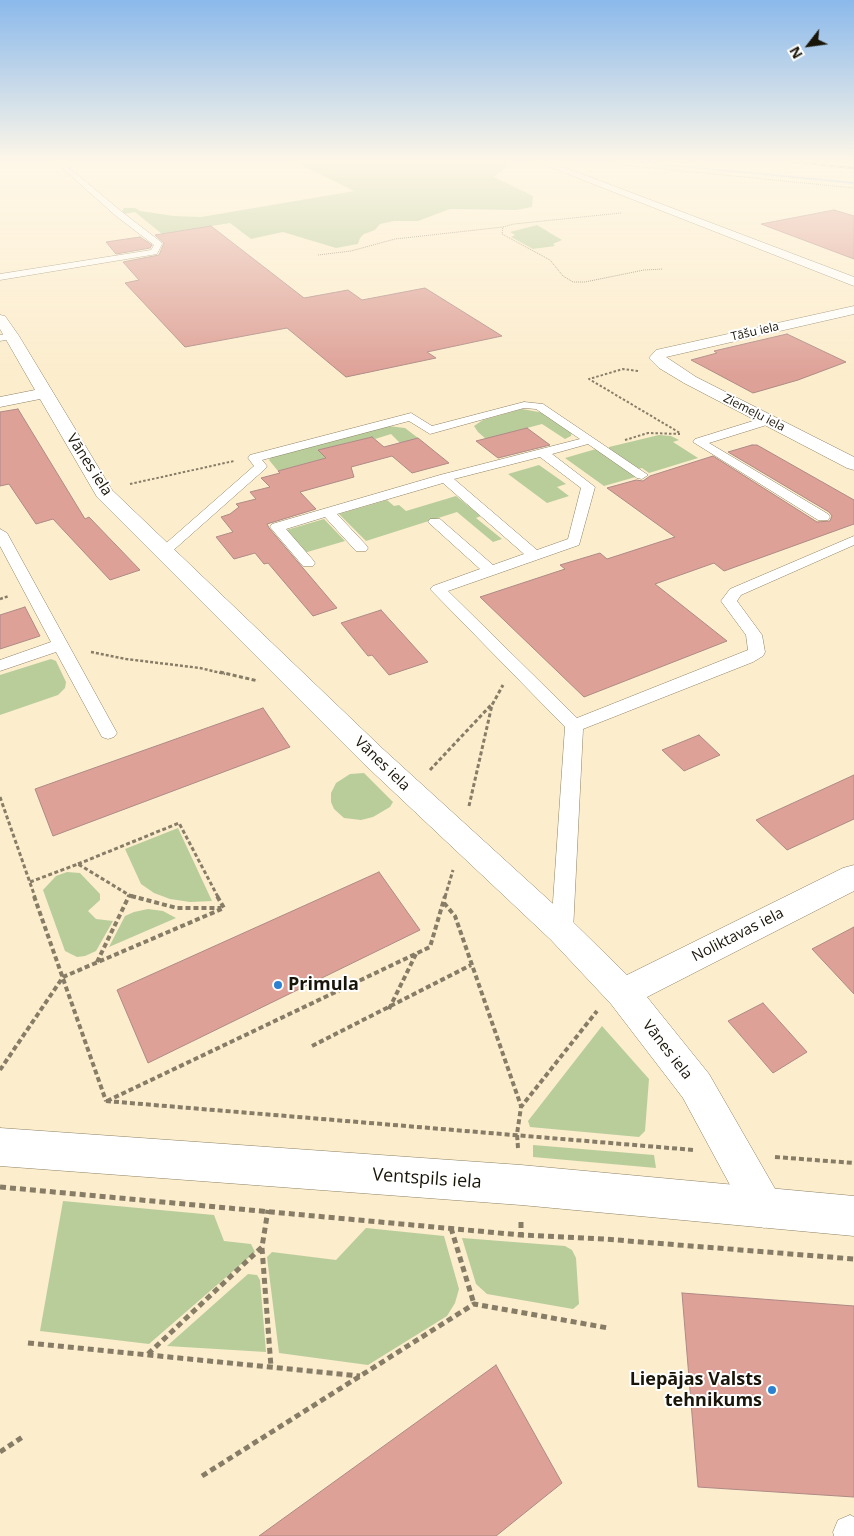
<!DOCTYPE html>
<html>
<head>
<meta charset="utf-8">
<style>
	body { margin:0 }
	#map { position:relative; width:854px; height:1536px; overflow:hidden; background:#fcedcd; font-family:"Open Sans",sans-serif }
	canvas { display:block }
	.north { position:absolute; left:784px; top:20px; width:50px; height:50px; -webkit-text-stroke:4px #fff; paint-order:stroke; rotate:240deg; font-size:14px; font-weight:700; line-height:20px; text-align:center; color:#1a1509 }
	.north::after { content:''; display:block; margin:auto; width:18px; height:22px; background:#1a1509; clip-path:polygon(50% 0,100% 100%,50% 72%,0 100%) }
</style>
</head>
<body>
<div id="map">
<canvas width="854" height="1536"></canvas>
<div class="north">N</div>
</div>
<script>
const c = document.querySelector('canvas').getContext('2d');
c.lineJoin = 'round';
function fillPath(path, color) { c.fillStyle = color; c.fill(path, 'evenodd'); }
const poly = rows => new Path2D(rows.map(r => 'M' + r).join(''));
function trace(path, color, width, dash) { c.strokeStyle = color; c.lineWidth = width; c.lineCap = dash ? 'butt' : 'round'; c.setLineDash(dash || []); c.stroke(path); }
function label(font, color, halo, rows, align = 'center') {
  c.font = font + ' "Open Sans",sans-serif'; c.lineWidth = 4; c.setLineDash([]); c.textBaseline = 'middle'; c.strokeStyle = halo; c.fillStyle = color; for (const [text, x, y, turn = 0] of rows) {
    c.save(); c.translate(x, y); c.rotate((+turn || 0) * Math.PI / 180); c.textAlign = isNaN(turn) ? turn : align; if (halo) c.strokeText(text, 0, 0); c.fillText(text, 0, 0); c.restore();
  }
}
fillPath(poly([
	[291,160,497,160,511,163,494,177,533,196,532,207,516,210,450,209,418,221,394,221,380,224,375,230,364,234,360,238,358,244,336,248,283,232,251,239,230,223,162,234,135,212,124,214,122,211,124,208,135,208,140,211,174,216,201,217,354,191],
	[537,225,562,240,553,244,555,246,533,249,511,237,515,235,510,232],
	[522,409,544,413,572,431,571,436,565,439,542,424,486,439,478,432,474,426,483,420],
	[388,426,405,428,418,438,400,443,391,434,375,439,372,437,318,450,326,458,278,471,269,460,272,456],
	[659,435,671,436,679,440,673,442,698,458,649,473,642,468,638,469,609,449,609,447],
	[596,449,639,476,604,486,565,458],
	[539,465,566,484,557,487,569,496,547,503,508,474],
	[456,496,481,516,476,518,502,539,493,542,457,512,366,541,339,514,387,500,394,506,399,505,406,511],
	[324,519,345,541,304,553,283,531],
	[51,659,56,661,66,682,65,688,58,695,0,715,0,675],
	[364,773,393,802,390,807,373,817,361,820,344,818,334,809,331,802,331,793,336,783,350,774],
	[178,828,212,901,190,902,170,899,154,893,141,884,125,849],
	[67,872,80,873,100,894,100,900,88,911,96,919,113,921,96,951,85,956,77,957,65,951,43,890,56,876],
	[148,909,163,911,176,918,109,947,125,916,134,912],
	[602,1026,649,1079,645,1131,639,1137,530,1127,528,1121],
	[533,1145,654,1155,656,1168,533,1157],
	[63,1201,214,1215,224,1241,251,1244,255,1252,149,1344,40,1331],
	[366,1228,444,1236,459,1289,455,1303,447,1316,368,1365,279,1353,267,1257,272,1252,336,1260],
	[462,1238,565,1246,572,1250,576,1258,579,1304,573,1309,487,1294,476,1284],
	[248,1274,257,1275,260,1280,266,1352,167,1346]
]), '#b9cd9b');
fillPath(poly([
	[621,160,854,182,854,184,623,161,621,160]
]), '#a1c1ef');
const building = poly([
	[834,210,854,216,854,259,761,224,834,210],
	[211,226,304,298,348,290,362,300,425,288,502,336,427,352,436,358,346,377,287,328,185,347,125,283,139,280,123,262,159,255,164,243,155,235,211,226],
	[140,237,152,245,150,248,116,254,106,242,140,237],
	[787,334,846,362,798,380,753,393,691,360,717,353,714,351,787,334],
	[18,409,85,519,89,517,140,570,110,580,53,519,36,524,9,484,0,486,0,412,18,409],
	[527,428,550,445,498,458,476,441,527,428],
	[372,437,384,447,418,438,449,463,412,473,392,456,351,467,354,477,300,492,316,509,267,524,269,528,337,608,313,616,268,563,264,564,255,553,234,559,216,537,233,532,221,517,230,514,239,507,236,504,256,499,250,492,270,487,261,478,280,473,278,471,326,458,318,450,372,437],
	[752,445,757,445,854,500,854,524,724,571,714,563,655,584,727,641,584,697,480,597,565,569,560,565,600,553,607,559,675,537,607,488,636,480,643,481,650,476,713,456,817,522,830,521,832,516,829,512,728,452,752,445],
	[25,607,40,636,0,649,0,615,25,607],
	[381,610,428,662,389,675,372,655,368,656,341,623,381,610],
	[263,708,290,747,53,836,35,789,263,708],
	[699,735,720,755,684,771,662,750,699,735],
	[854,775,854,819,787,850,756,820,854,775],
	[379,872,420,930,148,1063,117,990,379,872],
	[854,927,854,994,812,949,854,927],
	[763,1003,807,1052,773,1073,728,1021,763,1003],
	[682,1293,854,1306,854,1497,698,1487,682,1293],
	[496,1365,562,1483,496,1536,259,1536,496,1365]
]);
fillPath(building, '#dea198');
trace(building, '#ae8a85', 1);
const lane = poly([
	[53,160,60,160,122,212,161,242,162,244,157,254,0,280,0,274,151,250,154,245,116,216,53,160],
	[12,333,17,336,16,338,0,341,0,335,12,333],
	[524,402,543,404,648,475,642,479,637,478,588,444,552,454,595,487,579,545,448,591,577,718,748,650,746,635,721,601,730,589,854,536,854,545,741,595,737,601,762,635,765,652,763,656,753,662,583,729,573,931,570,937,562,940,554,937,551,931,565,727,430,589,433,586,480,569,428,522,430,519,440,519,493,565,524,554,443,483,337,514,366,545,368,548,366,551,356,551,325,517,286,529,313,560,315,563,313,566,303,566,270,527,272,524,440,475,580,439,536,409,524,408,430,434,409,421,262,460,267,466,265,469,168,555,163,556,158,555,156,552,254,466,248,458,250,455,411,413,432,426,524,402],
	[540,457,581,488,568,539,537,550,454,479,540,457],
	[769,416,775,420,773,423,709,443,828,514,830,517,828,520,818,520,693,442,695,439,769,416],
	[0,529,7,533,117,733,114,737,108,739,102,737,56,652,0,671,0,660,51,642,0,546,0,529],
	[850,1515,854,1517,854,1536,834,1536,833,1532,838,1520,850,1515]
]);
const street = poly([
	[532,160,545,160,854,277,854,286,532,160],
	[854,306,854,314,666,357,696,377,854,457,854,470,847,468,684,383,659,368,649,358,656,350,854,306],
	[0,315,5,316,19,336,112,490,383,749,573,922,627,975,843,868,854,865,854,891,647,997,709,1074,778,1194,784,1208,778,1222,764,1228,750,1222,683,1098,611,1004,551,940,363,763,97,497,40,399,0,407,0,397,35,390,0,329,0,315]
]);
const secondary = poly([
	[0,1128,521,1165,854,1196,854,1236,521,1205,0,1166,0,1128]
]);
trace(lane, '#8e8264', 1);
trace(street, '#8e8264', 1);
trace(secondary, '#8e8264', 1);
trace(poly([
	[603,163,854,188],
	[621,213,514,224,503,227,502,234,550,260,563,276,573,282,585,282,644,270,663,269],
	[318,255,351,251,395,239,503,227]
]), '#877d67', 1, [1, 1]);
trace(poly([
	[638,371,623,369,589,379,680,433],
	[625,440,648,433,680,434],
	[130,484,234,461]
]), '#877d67', 2, [2.5, 2]);
trace(poly([
	[0,599,9,596],
	[91,652,126,659,200,668,225,674]
]), '#877d67', 2.5, [3, 2]);
trace(poly([
	[220,672,258,681],
	[430,770,491,705],
	[0,797,35,897],
	[469,806,492,705,503,685],
	[78,864,179,823,218,897],
	[30,882,78,864,129,895,136,897],
	[128,897,129,895],
	[445,897,453,870]
]), '#877d67', 3, [4, 2.5]);
trace(poly([
	[34,896,106,1101],
	[131,896,177,908,221,908],
	[444,903,455,916,521,1106],
	[97,962,129,896],
	[389,1009,416,954],
	[312,1046,471,965],
	[0,1070,63,977,224,908,217,896],
	[106,1101,694,1150],
	[107,1101,430,947,445,896],
	[518,1148,517,1134,521,1107,597,1011],
	[775,1157,854,1163]
]), '#877d67', 4, [5, 3]);
trace(poly([
	[0,1187,521,1235],
	[521,1222,521,1235,604,1239,854,1259],
	[451,1228,474,1304],
	[262,1248,271,1367],
	[28,1343,360,1376],
	[148,1354,262,1247,268,1210],
	[0,1452,24,1436],
	[202,1476,474,1304,608,1328]
]), '#877d67', 5, [6, 4]);
fillPath(lane, '#fff');
fillPath(street, '#fff');
fillPath(secondary, '#fff');
const rail = poly([
	[772,160,854,168]
]);
trace(rail, '#665d4b', 2);
trace(rail, '#fff', 1, [4.5]);
const sky = c.createLinearGradient(0, 0, 0, 375);
sky.addColorStop(0, '#8bb9eb');
sky.addColorStop(0.43, '#fef7e8');
sky.addColorStop(1, '#fef7e800');
c.fillStyle = sky;
c.fillRect(0, 0, 854, 375);
for (const [x, y, r, color] of [
	[278,985,5,"#2c82d0"],
	[772,1390,5,"#2c82d0"]
]) { const dot = new Path2D(); dot.arc(x, y, r, 0, 2 * Math.PI); c.fillStyle = color; c.fill(dot); trace(dot, '#fff', 2); }
label('12px', '#1a1509', '#fff', [
	["Tāšu iela",755,332,-13],
	["Ziemeļu iela",754,413,27]
]);
label('15px', '#1a1509', '#fff', [
	["Vānes iela",89,465,57],
	["Vānes iela",382,764,44],
	["Noliktavas iela",738,935,-27],
	["Vānes iela",667,1050,52]
]);
label('bold 18px', '#1a1509', '#fff', [
	["Primula",288,985],
	["Liepājas Valsts",762,1380,"right"],
	["tehnikums",762,1401,"right"]
], 'left');
label('18px', '#1a1509', '#fff', [
	["Ventspils iela",427,1179,4]
]);
</script>
</body>
</html>
